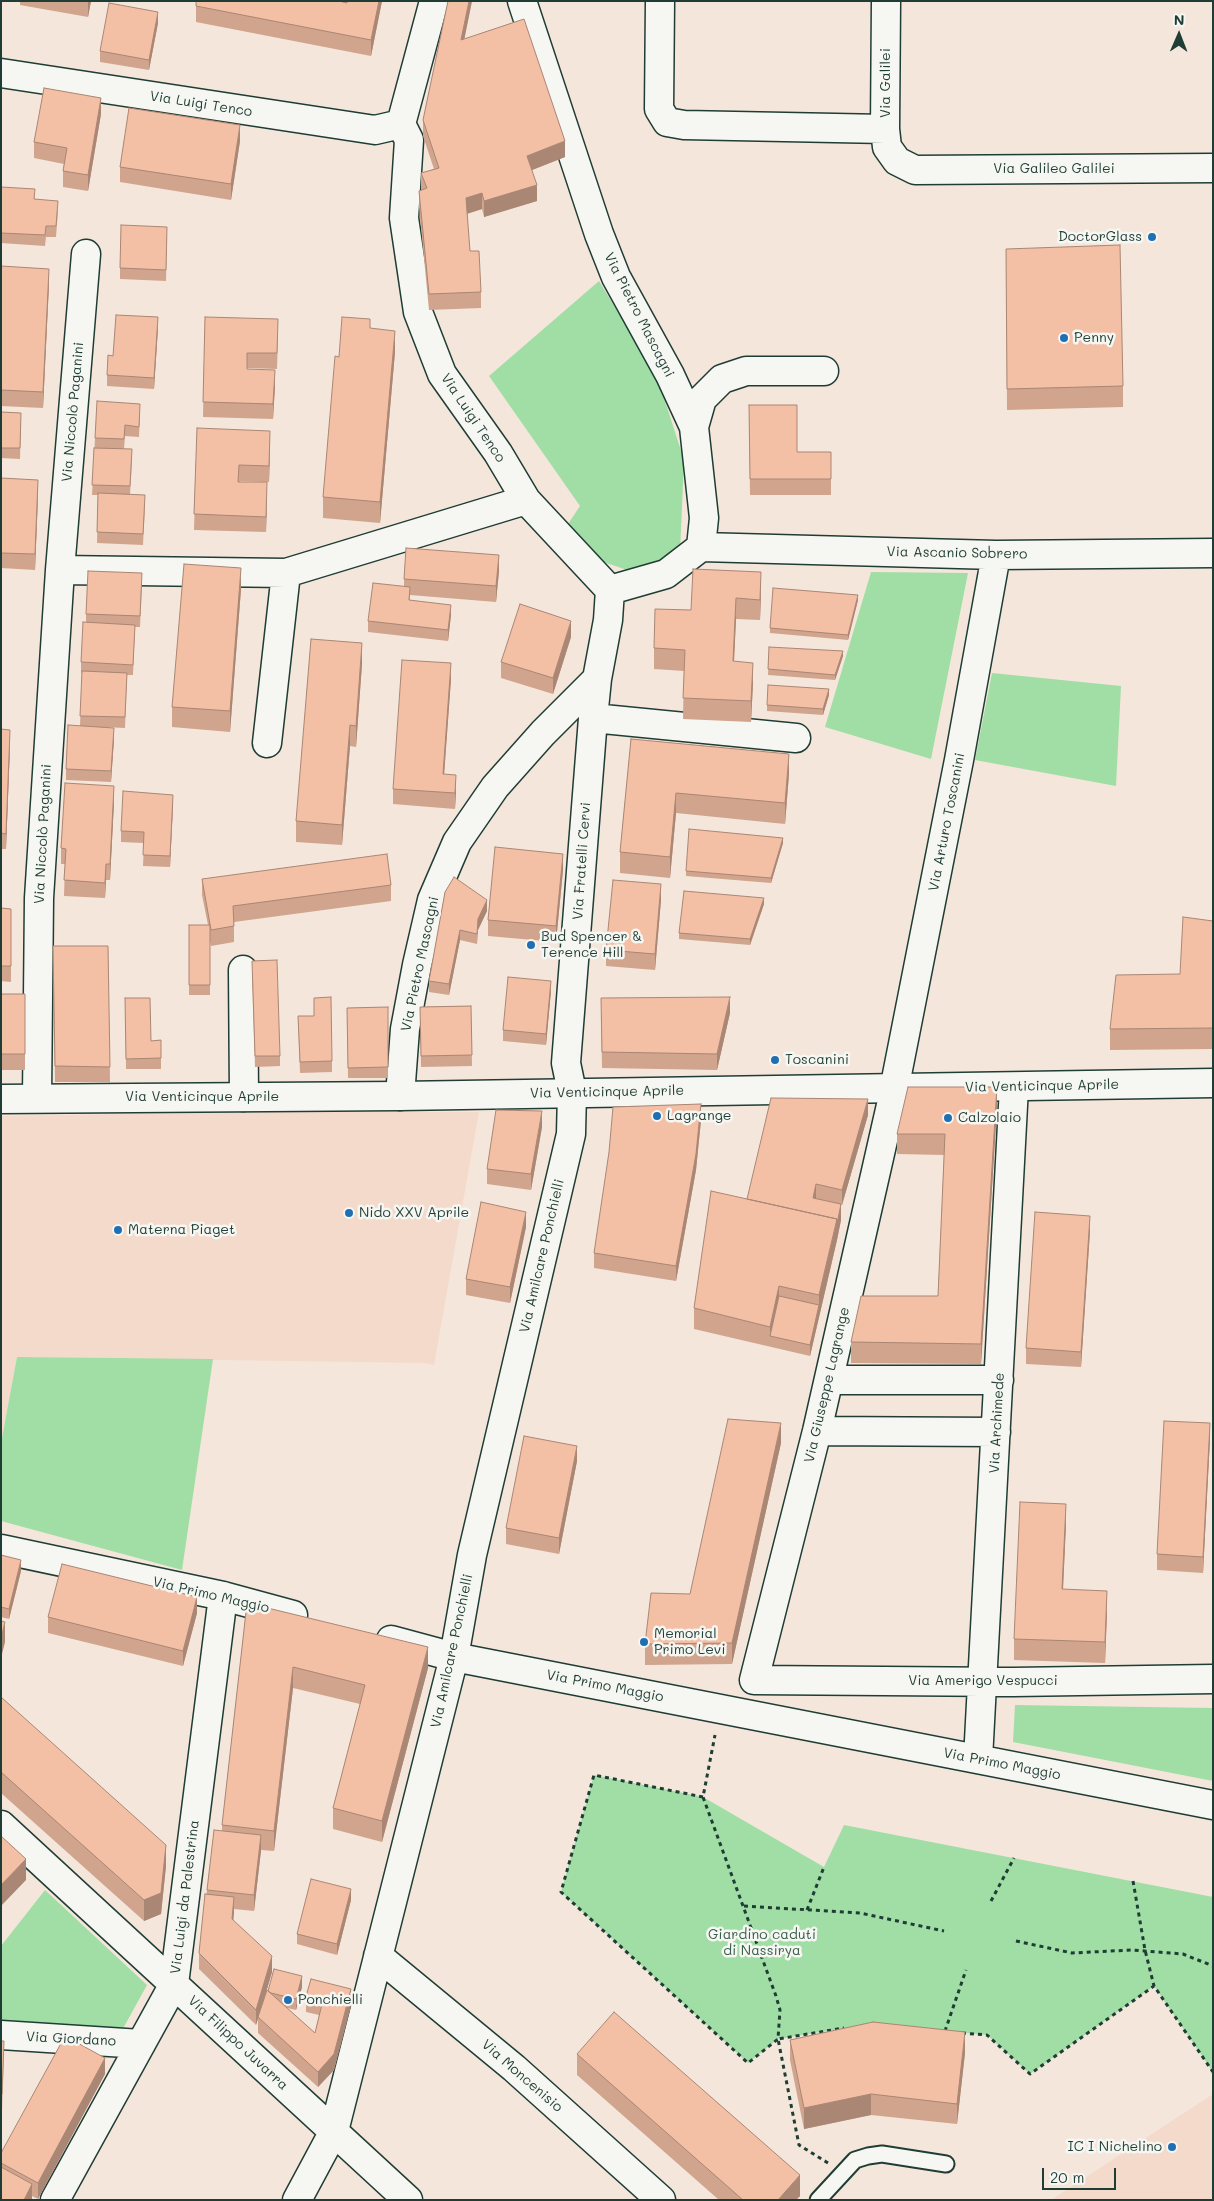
<!DOCTYPE html>
<html>
<head>
<meta charset="utf-8">
<style>
	body { margin:0 }
	#map { position:relative; width:1214px; height:2201px; overflow:hidden; background:#f5e6db; font-family:Mali,sans-serif }
	canvas { display:block }
	.frame { position:absolute; inset:0; border:2px solid #1f3d34; pointer-events:none }
	.north { position:absolute; left:1154px; top:10px; width:50px; height:50px; -webkit-text-stroke:4px #f6f6f2; paint-order:stroke; rotate:1deg; font-size:14px; font-weight:700; line-height:20px; text-align:center; color:#1f3d34 }
	.north::after { content:''; display:block; margin:auto; width:18px; height:22px; background:#1f3d34; clip-path:polygon(50% 0,100% 100%,50% 72%,0 100%) }
	.scale { position:absolute; left:1042px; top:2168px; width:74px; height:22px; box-sizing:border-box; border:2px solid #1f3d34; border-top:0; padding-left:6px; font-size:15px; line-height:18px; white-space:nowrap; color:#1f3d34; -webkit-text-stroke:4px #f6f6f2; paint-order:stroke }
</style>
</head>
<body>
<div id="map">
<canvas width="1214" height="2201"></canvas>
<div class="frame"></div>
<div class="north">N</div>
<div class="scale">20 m</div>
</div>
<script>
const c = document.querySelector('canvas').getContext('2d');
c.lineJoin = 'round';
function fillPath(path, color) { c.fillStyle = color; c.fill(path, 'evenodd'); }
const poly = rows => new Path2D(rows.map(r => 'M' + r).join(''));
function trace(path, color, width, dash) { c.strokeStyle = color; c.lineWidth = width; c.lineCap = dash ? 'butt' : 'round'; c.setLineDash(dash || []); c.stroke(path); }
function label(font, color, halo, rows, align = 'center') {
  c.font = font + ' Mali,sans-serif'; c.lineWidth = 5; c.setLineDash([]); c.textBaseline = 'middle'; c.strokeStyle = halo; c.fillStyle = color; for (const [text, x, y, turn = 0] of rows) {
    c.save(); c.translate(x, y); c.rotate((+turn || 0) * Math.PI / 180); c.textAlign = isNaN(turn) ? turn : align; if (halo) c.strokeText(text, 0, 0); c.fillText(text, 0, 0); c.restore();
  }
}
fillPath(poly([
	[255,1112,479,1112,434,1365,424,1363,17,1357,1,1443,1,1116],
	[1213,2094,1213,2200,1051,2200]
]), '#f4dacb');
fillPath(poly([
	[599,281,657,376,684,460,680,554,627,570,595,559,564,530,580,506,489,376],
	[871,572,968,573,931,759,825,727],
	[992,673,1121,686,1116,786,975,760],
	[17,1357,213,1359,182,1570,1,1521,1,1443],
	[1015,1705,1213,1708,1213,1781,1013,1742],
	[594,1775,703,1797,824,1867,844,1825,1213,1897,1213,2072,1154,1986,1030,2074,987,2035,870,2024,778,2039,748,2063,561,1892],
	[45,1890,147,1985,120,2034,1,2023,1,1946]
]), '#a0dea5');
const lane = poly([
	[818,2200,855,2160,868,2156,882,2154,946,2164]
]);
const street = poly([
	[434,1,401,124,409,140,404,218,418,312,442,374,498,453,526,500,610,590],
	[522,1,599,234,616,277,670,375,694,427,704,518,701,547],
	[660,1,659,109,667,122,684,125,885,129],
	[886,1,885,129,887,147,897,161,915,170,1213,168],
	[1,73,375,130,401,124],
	[694,427,702,399,722,379,746,371,824,371],
	[701,547,996,555,1213,553],
	[996,555,959,760,891,1105,817,1431,754,1680,1013,1682,1213,1679],
	[60,570,286,573,526,500],
	[593,718,796,738],
	[267,743,286,573],
	[243,970,244,1097],
	[400,1096,405,1029,417,965,432,900,457,842,495,787,543,733,597,679],
	[37,1098,39,898,60,570,86,254],
	[829,1380,999,1380],
	[817,1431,996,1432],
	[1,1549,223,1596,293,1615],
	[391,1640,454,1657,1213,1805],
	[978,1759,1014,1087],
	[1,1825,408,2200],
	[378,1956,514,2068,661,2200],
	[1,2035,141,2044],
	[55,2200,174,1984,223,1596],
	[297,2200,334,2131,454,1657,472,1555,571,1134,572,1092,566,1063,593,718,597,679,608,620,610,590,666,574,701,547]
]);
const secondary = poly([
	[1,1099,400,1096,1213,1083]
]);
trace(lane, '#1f3d34', 19);
trace(street, '#1f3d34', 31);
trace(secondary, '#1f3d34', 31);
trace(poly([
	[703,1797,594,1775,561,1892,748,2063,778,2039,780,2010,776,1996,703,1797,715,1735],
	[1133,1881,1145,1950,1154,1986],
	[991,1901,1014,1858],
	[744,1906,860,1913,944,1931],
	[807,1910,824,1867],
	[1016,1941,1072,1953,1132,1950,1183,1954,1213,1966],
	[945,2031,966,1970],
	[962,2033,987,2035,1030,2074,1154,1986,1213,2072],
	[828,2163,799,2145,778,2039,844,2028]
]), '#1f3d34', 3, [4, 4]);
trace(lane, '#f6f6f2', 15);
trace(street, '#f6f6f2', 28);
trace(secondary, '#f6f6f2', 28);
fillPath(poly([
	[20,1,91,1,88,17,20,5],
	[382,1,371,56,196,22,196,6],
	[472,1,464,39,565,157,532,170,537,201,484,217,482,209,467,214,470,251,481,292,481,308,429,310,419,207,419,191,421,190,421,173,434,169,423,136,423,120],
	[158,23,149,70,100,62,100,51],
	[101,114,88,191,63,187,63,171,64,164,34,158,34,142],
	[240,141,231,200,120,182,120,167],
	[1,187,35,199,58,211,56,237,46,237,45,246,1,243],
	[167,237,166,281,120,279,120,268],
	[1006,249,1123,386,1123,407,1007,410],
	[1,266,49,284,43,408,1,406],
	[205,317,278,335,277,369,247,368,247,369,275,386,273,419,203,417],
	[158,328,154,389,107,386,107,375,113,356],
	[370,329,395,352,380,523,323,518,323,497,339,357],
	[749,405,797,452,831,452,831,495,750,495],
	[1,412,21,423,20,459,1,458],
	[140,414,139,437,125,436,124,449,132,460,130,495,145,506,143,545,97,543,98,495,92,495,95,438],
	[197,428,270,447,269,482,239,481,267,498,266,532,194,530],
	[1,478,38,496,35,570,1,568],
	[499,571,496,602,410,595,410,600,451,615,448,641,368,632,368,621,404,586,404,579],
	[142,584,140,627,135,627,133,675,127,675,125,728,104,727,114,739,111,782,66,780,66,769,80,726,82,673,81,673,81,662,86,622,86,614],
	[241,589,230,732,172,727,172,707],
	[761,592,760,620,736,619,734,661,753,683,751,722,683,719,684,671,654,669,654,648,691,610],
	[858,600,848,640,770,633,770,628],
	[571,637,553,694,501,678,501,662],
	[769,647,843,656,835,680,768,675],
	[362,664,356,747,350,746,342,845,296,842,296,821],
	[451,679,444,774,456,791,455,809,393,804,393,789],
	[829,695,823,715,767,711,767,705],
	[1,729,10,746,6,849,1,849],
	[631,739,789,774,785,824,676,813,670,878,620,873,620,852],
	[114,802,110,880,106,880,105,898,64,896,65,864,61,864,61,848],
	[173,805,170,867,143,866,144,843,121,842,121,831],
	[783,843,771,883,686,876,686,871],
	[563,870,556,942,488,936,488,920],
	[202,879,391,885,391,901,234,922,234,942,211,946,210,940,210,995,189,995,189,925,208,925,202,895],
	[445,892,487,911,478,930,477,944,460,940,449,995,429,992,429,981],
	[661,900,655,970,606,966,606,950],
	[764,904,750,945,679,939,679,933],
	[1,908,11,909,11,982,1,981],
	[1213,921,1213,1049,1110,1050,1110,1029,1180,974],
	[53,946,108,946,110,1082,55,1082],
	[252,972,280,1056,280,1066,255,1067],
	[551,991,546,1045,503,1041,503,1030],
	[1,994,25,994,25,1070,1,1070],
	[125,998,151,1041,161,1040,161,1069,126,1069],
	[471,1006,472,1066,421,1067,420,1007],
	[388,1007,388,1078,348,1078,347,1008],
	[730,1013,717,1070,602,1068,601,1014],
	[298,1016,332,1061,332,1072,300,1073],
	[997,1108,981,1364,851,1363,851,1342,938,1296,944,1155,897,1154,897,1134],
	[868,1115,842,1205,841,1205,841,1220,837,1240,810,1356,694,1329,694,1308,747,1199],
	[701,1120,696,1170,676,1281,594,1268,594,1253],
	[542,1127,531,1190,487,1184,487,1169],
	[526,1227,510,1303,466,1295,466,1279],
	[1090,1231,1081,1367,1026,1364,1026,1348],
	[1210,1439,1203,1573,1157,1570,1157,1554],
	[781,1443,732,1664,645,1665,645,1644,690,1594],
	[577,1461,559,1554,506,1544,506,1528],
	[1066,1524,1063,1590,1107,1612,1105,1663,1014,1660,1014,1639],
	[1,1555,21,1571,9,1619,1,1617],
	[247,1603,428,1668,382,1842,333,1829,333,1808,360,1704,293,1688,274,1851,261,1850,254,1911,234,1909,233,1920,272,1972,263,2004,268,1991,302,1987,296,2010,287,2008,315,2033,319,2015,306,2012,306,1996,351,2005,334,2070,318,2087,258,2033,258,2019,256,2025,199,1969,199,1953,207,1890,222,1831,222,1825],
	[197,1613,183,1666,48,1633,48,1617],
	[1,1697,166,1866,161,1914,144,1921,1,1793],
	[351,1900,337,1955,297,1944,297,1934],
	[790,2040,965,2053,957,2124,871,2115,804,2129,790,2060],
	[1,2041,4,2057,2,2110,1,2110],
	[577,2054,800,2196,796,2200,719,2200,577,2075],
	[105,2074,38,2199,32,2196,32,2200,1,2200,1,2153]
]), '#d1a48e');
fillPath(poly([
	[88,1,91,1,88,17],
	[379,1,382,1,371,56,371,40],
	[469,1,472,1,461,56,461,40],
	[158,12,158,23,149,70,149,60],
	[101,98,101,114,88,191,88,175],
	[240,125,240,141,231,200,231,184],
	[565,141,565,157,527,172,527,156],
	[537,185,537,201,484,217,484,201],
	[482,193,482,209,466,214,466,198],
	[49,269,49,284,43,408,43,392],
	[158,317,158,328,154,389,154,378],
	[395,331,395,352,380,523,380,502],
	[275,370,275,386,273,419,273,404],
	[270,431,270,447,269,482,269,466],
	[38,480,38,496,35,570,35,554],
	[267,482,267,498,266,532,266,517],
	[499,555,499,571,496,602,496,586],
	[241,568,241,589,230,732,230,711],
	[761,572,761,592,760,620,760,600],
	[858,595,858,600,848,640,848,635],
	[736,598,736,619,733,682,733,661],
	[451,605,451,615,448,641,448,630],
	[571,621,571,637,553,694,553,678],
	[362,643,362,664,356,747,356,726],
	[843,651,843,656,835,680,835,675],
	[451,663,451,679,443,790,443,774],
	[753,663,753,683,751,722,751,701],
	[829,689,829,695,823,715,823,709],
	[350,725,350,746,342,845,342,825],
	[114,728,114,739,111,782,111,771],
	[10,730,10,746,6,849,6,834],
	[789,754,789,774,785,824,785,803],
	[456,775,456,791,455,809,455,793],
	[114,786,114,802,110,880,110,864],
	[676,793,676,813,670,878,670,857],
	[173,795,173,805,170,867,170,856],
	[783,838,783,843,771,883,771,878],
	[563,854,563,870,556,942,556,926],
	[106,864,106,880,105,898,105,883],
	[661,884,661,900,655,970,655,954],
	[764,898,764,904,750,945,750,939],
	[487,900,487,911,478,930,477,944,478,919],
	[460,930,460,940,449,995,449,984],
	[551,981,551,991,546,1045,546,1034],
	[730,997,730,1013,717,1070,717,1054],
	[997,1087,997,1108,981,1364,981,1344],
	[868,1099,868,1115,842,1205,842,1190],
	[701,1104,701,1120,696,1170,676,1281,676,1266],
	[542,1111,542,1127,531,1190,531,1174],
	[816,1184,816,1200,813,1198],
	[841,1204,841,1220,837,1240,810,1356,810,1345,819,1305,819,1295],
	[526,1212,526,1227,510,1303,510,1287],
	[1090,1216,1090,1231,1081,1367,1081,1352],
	[779,1286,779,1307,770,1336,770,1327],
	[781,1423,781,1443,732,1664,732,1643],
	[1210,1423,1210,1439,1203,1573,1203,1557],
	[577,1446,577,1461,559,1554,559,1538],
	[1066,1504,1066,1524,1062,1610,1062,1589],
	[21,1560,21,1571,9,1619,9,1609],
	[1107,1591,1107,1612,1105,1663,1105,1642],
	[197,1597,197,1613,183,1666,183,1651],
	[5,1622,5,1642,1,1658,1,1638],
	[428,1647,428,1668,382,1842,382,1821],
	[293,1667,293,1688,274,1851,274,1831],
	[261,1835,261,1851,254,1911,254,1895],
	[166,1845,166,1866,161,1914,144,1921,144,1900],
	[26,1859,26,1880,1,1906,1,1885],
	[351,1889,351,1900,337,1955,337,1944],
	[234,1897,234,1913,232,1934,232,1919],
	[272,1956,272,1972,256,2025,256,2010],
	[302,1976,302,1987,296,2010,296,1999],
	[351,1989,351,2005,334,2070,318,2087,318,2072],
	[965,2032,965,2053,957,2124,957,2104],
	[105,2058,105,2074,38,2199,38,2183],
	[871,2094,871,2115,804,2129,804,2108],
	[800,2175,800,2196,796,2200,778,2200],
	[32,2184,32,2200,24,2200]
]), '#aa8674');
const building = poly([
	[196,1,339,1,347,3,347,1,379,1,371,40,196,6,196,1],
	[448,1,469,1,461,40,524,19,565,141,527,156,537,185,484,201,482,193,466,198,470,251,479,251,481,292,429,294,419,191,427,188,421,173,439,168,423,120,448,1],
	[109,3,158,12,149,60,100,51,109,3],
	[44,88,101,98,88,175,63,171,67,148,34,142,44,88],
	[129,108,240,125,231,184,120,167,129,108],
	[1,187,35,189,34,199,58,201,56,226,46,226,45,235,1,233,1,187],
	[121,225,167,227,166,270,120,268,121,225],
	[1120,245,1123,386,1007,389,1006,249,1120,245],
	[1,266,49,269,43,392,1,390,1,266],
	[116,315,158,317,154,378,107,375,108,355,113,356,116,315],
	[205,317,278,319,277,353,247,353,247,369,275,370,273,404,203,402,205,317],
	[342,317,370,319,370,328,395,331,380,502,323,497,335,356,339,357,342,317],
	[97,401,140,404,139,427,125,425,124,439,95,438,97,401],
	[749,405,797,405,797,452,831,452,831,479,750,479,749,405],
	[1,412,21,413,20,448,1,448,1,412],
	[197,428,270,431,269,466,239,465,238,482,267,482,266,517,194,514,197,428],
	[94,448,132,449,130,486,92,485,94,448],
	[1,478,38,480,35,554,1,553,1,478],
	[98,493,145,495,143,534,97,532,98,493],
	[406,548,499,555,496,586,404,579,406,548],
	[184,564,241,568,230,711,172,707,184,564],
	[693,569,761,572,760,600,736,598,733,661,753,663,751,701,683,698,685,650,654,648,655,609,691,610,693,569],
	[88,571,142,573,140,616,86,614,88,571],
	[373,583,410,587,409,600,451,605,448,630,368,621,373,583],
	[773,588,858,595,848,635,770,628,773,588],
	[520,604,571,621,553,678,501,662,520,604],
	[83,622,135,625,133,665,81,662,83,622],
	[311,639,362,643,356,726,350,725,342,825,296,821,311,639],
	[769,647,843,651,835,675,768,669,769,647],
	[402,660,451,663,443,774,456,775,455,793,393,789,402,660],
	[82,671,127,673,125,717,80,716,82,671],
	[768,685,829,689,823,709,767,705,768,685],
	[68,725,114,728,111,771,66,769,68,725],
	[1,729,10,730,6,834,1,833,1,729],
	[631,739,789,754,785,803,676,793,670,857,620,852,631,739],
	[65,783,114,786,110,864,106,864,105,883,64,880,66,849,61,848,65,783],
	[123,791,173,795,170,856,143,855,144,832,121,831,123,791],
	[689,829,783,838,771,878,686,871,689,829],
	[495,847,563,854,556,926,488,920,495,847],
	[387,854,391,885,233,906,234,926,211,930,202,879,387,854],
	[454,877,487,900,478,919,477,934,460,930,449,984,429,981,445,892,454,877],
	[613,880,661,884,655,954,606,950,613,880],
	[684,891,764,898,750,939,679,933,684,891],
	[1,908,11,909,11,966,1,966,1,908],
	[1183,917,1213,921,1213,1028,1110,1029,1116,975,1180,974,1183,917],
	[189,925,210,925,210,985,189,985,189,925],
	[53,946,108,946,110,1067,55,1066,53,946],
	[277,960,280,1056,255,1056,252,961,277,960],
	[508,977,551,981,546,1034,503,1030,508,977],
	[1,994,25,994,25,1054,1,1054,1,994],
	[331,997,332,1061,300,1062,298,1016,314,1016,314,998,331,997],
	[730,997,717,1054,602,1052,601,998,730,997],
	[125,998,150,998,151,1041,161,1040,161,1058,126,1059,125,998],
	[471,1006,472,1055,421,1056,420,1007,471,1006],
	[388,1007,388,1067,348,1068,347,1008,388,1007],
	[908,1087,997,1087,981,1344,851,1342,861,1296,938,1296,945,1134,897,1134,908,1087],
	[771,1098,868,1099,842,1190,816,1184,813,1198,841,1204,837,1224,837,1219,747,1199,771,1098],
	[701,1104,696,1154,676,1266,594,1253,609,1152,613,1107,701,1104],
	[496,1110,542,1111,531,1174,487,1169,496,1110],
	[711,1191,837,1219,819,1295,779,1286,770,1327,694,1308,711,1191],
	[481,1202,526,1212,510,1287,466,1279,481,1202],
	[1035,1212,1090,1216,1081,1352,1026,1348,1035,1212],
	[779,1296,819,1305,810,1345,770,1336,779,1296],
	[728,1419,781,1423,732,1643,645,1644,651,1593,690,1594,728,1419],
	[1164,1421,1210,1423,1203,1557,1157,1554,1164,1421],
	[524,1436,577,1446,559,1538,506,1528,524,1436],
	[1020,1502,1066,1504,1062,1589,1107,1591,1105,1642,1014,1639,1020,1502],
	[1,1555,21,1560,9,1609,1,1607,1,1555],
	[62,1564,197,1597,183,1651,48,1617,62,1564],
	[247,1603,428,1647,382,1821,333,1808,365,1685,293,1667,274,1831,222,1825,247,1603],
	[1,1621,5,1622,1,1638,1,1621],
	[1,1697,166,1845,161,1893,144,1900,1,1772,1,1697],
	[214,1830,261,1835,254,1895,207,1890,214,1830],
	[1,1836,26,1859,1,1885,1,1836],
	[311,1879,351,1889,337,1944,297,1934,311,1879],
	[205,1894,234,1897,232,1919,272,1956,256,2010,199,1953,205,1894],
	[274,1969,302,1976,296,1999,271,1993,268,1991,274,1969],
	[311,1979,351,1989,334,2054,318,2072,258,2017,267,1990,315,2033,323,2000,306,1996,311,1979],
	[614,2012,800,2175,778,2200,743,2200,577,2054,614,2012],
	[873,2022,965,2032,957,2104,871,2094,804,2108,790,2040,873,2022],
	[65,2036,105,2058,38,2183,1,2163,1,2153,65,2036],
	[1,2041,4,2041,2,2094,1,2094,1,2041],
	[1,2167,32,2184,24,2200,1,2200,1,2167]
]);
fillPath(building, '#f3bfa5');
trace(building, '#aa8674', 1);
for (const [x, y, r, color] of [
	[1152,237,5,"#1f6fb2"],
	[1064,338,5,"#1f6fb2"],
	[531,945,5,"#1f6fb2"],
	[775,1060,5,"#1f6fb2"],
	[657,1116,5,"#1f6fb2"],
	[948,1118,5,"#1f6fb2"],
	[349,1213,5,"#1f6fb2"],
	[118,1230,5,"#1f6fb2"],
	[644,1642,5,"#1f6fb2"],
	[288,2000,5,"#1f6fb2"],
	[1172,2147,5,"#1f6fb2"]
]) { const dot = new Path2D(); dot.arc(x, y, r, 0, 2 * Math.PI); c.fillStyle = color; c.fill(dot); trace(dot, '#f6f6f2', 2); }
label('14px', '#1f3d34', '#f6f6f2', [
	["Via Galilei",886,83,-90],
	["Via Luigi Tenco",201,104,9],
	["Via Galileo Galilei",1054,169],
	["Via Pietro Mascagni",639,315,63],
	["Via Niccolò Paganini",73,412,-85],
	["Via Luigi Tenco",473,418,56],
	["Via Ascanio Sobrero",957,553,1],
	["Via Arturo Toscanini",947,822,-79],
	["Via Niccolò Paganini",43,834,-87],
	["Via Fratelli Cervi",582,861,-86],
	["Via Pietro Mascagni",420,964,-78],
	["Via Venticinque Aprile",1042,1086,-1],
	["Via Venticinque Aprile",607,1092,-1],
	["Via Venticinque Aprile",202,1097],
	["Via Amilcare Ponchielli",542,1256,-77],
	["Via Giuseppe Lagrange",827,1385,-77],
	["Via Archimede",997,1423,-87],
	["Via Primo Maggio",211,1595,13],
	["Via Amilcare Ponchielli",452,1651,-78],
	["Via Amerigo Vespucci",983,1681],
	["Via Primo Maggio",605,1686,11],
	["Via Primo Maggio",1002,1764,11],
	["Via Luigi da Palestrina",185,1897,-83],
	["Via Giordano",71,2039,3],
	["Via Filippo Juvarra",238,2043,43],
	["Via Moncenisio",522,2076,41]
]);
label('14px', '#1f3d34', '#f6f6f2', [
	["DoctorGlass",1142,237,"right"],
	["Penny",1074,338],
	["Bud Spencer &",541,937],
	["Terence Hill",541,953],
	["Toscanini",785,1060],
	["Lagrange",667,1116],
	["Calzolaio",958,1118],
	["Nido XXV Aprile",359,1213],
	["Materna Piaget",128,1230],
	["Memorial",654,1634],
	["Primo Levi",654,1650],
	["Ponchielli",298,2000],
	["IC I Nichelino",1162,2147,"right"]
], 'left');
label('14px', '#395d4b', '#f6f6f2', [
	["Giardino caduti",762,1935],
	["di Nassirya",762,1951]
]);
</script>
</body>
</html>
